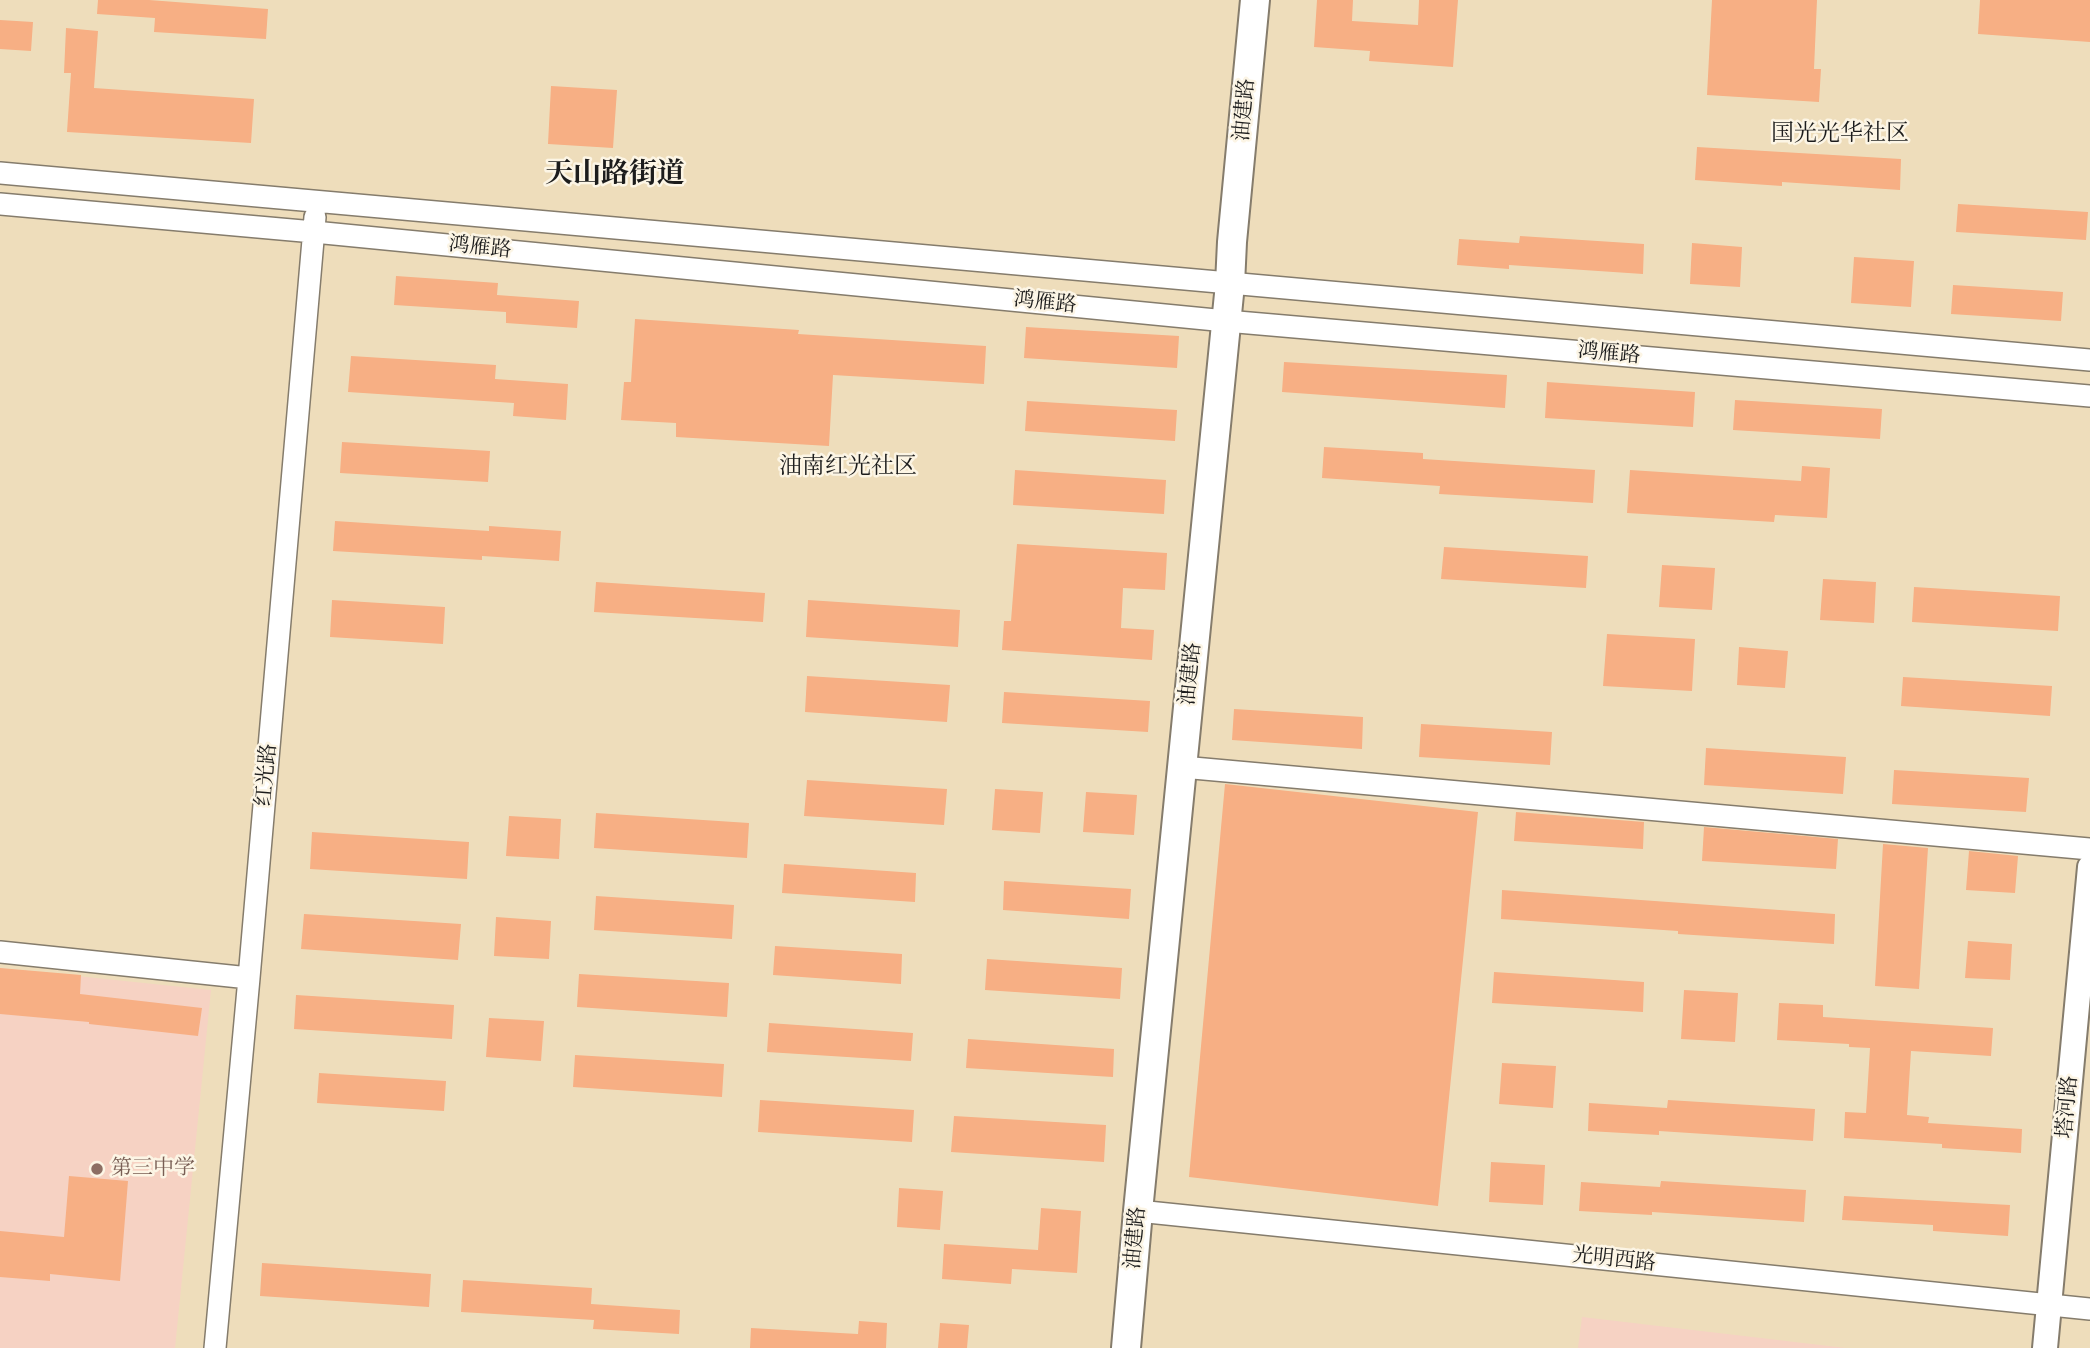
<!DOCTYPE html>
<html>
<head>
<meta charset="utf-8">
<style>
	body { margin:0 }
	canvas { display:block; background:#edb }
</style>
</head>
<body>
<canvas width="2090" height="1348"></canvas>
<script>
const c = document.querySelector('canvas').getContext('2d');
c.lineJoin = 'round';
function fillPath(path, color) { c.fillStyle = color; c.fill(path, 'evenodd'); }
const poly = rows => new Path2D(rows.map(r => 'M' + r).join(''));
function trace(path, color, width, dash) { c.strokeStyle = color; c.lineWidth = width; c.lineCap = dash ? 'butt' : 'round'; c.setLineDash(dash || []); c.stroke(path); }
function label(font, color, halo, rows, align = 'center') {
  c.font = font + ' "Gentium Book Plus","Noto Serif SC",serif'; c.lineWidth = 5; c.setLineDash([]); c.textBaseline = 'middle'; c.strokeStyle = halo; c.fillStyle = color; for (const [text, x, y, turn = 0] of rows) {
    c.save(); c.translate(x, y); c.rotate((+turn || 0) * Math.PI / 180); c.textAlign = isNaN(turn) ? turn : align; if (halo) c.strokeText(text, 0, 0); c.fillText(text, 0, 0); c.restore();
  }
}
fillPath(poly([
	[0,968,211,990,175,1348,0,1348],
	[1582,1317,1846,1348,1578,1348]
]), '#f6d2c3');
fillPath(poly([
	[98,0,149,0,268,9,266,39,154,32,155,18,97,14],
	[1317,0,1353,0,1352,21,1418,25,1419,0,1458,0,1453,67,1369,61,1370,51,1314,47],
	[1712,0,1817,0,1814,69,1821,69,1819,102,1707,95],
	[1980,0,2090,0,2090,42,1978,34],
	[0,20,33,22,31,51,0,49],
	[66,28,98,31,94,88,254,99,251,143,67,132,71,73,64,73],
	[551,86,617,90,613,148,548,144],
	[1697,147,1901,159,1900,190,1782,182,1782,186,1695,180],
	[1958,204,2088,212,2086,240,1956,232],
	[1520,236,1644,244,1643,274,1509,265,1509,269,1457,265,1459,239,1519,243],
	[1692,243,1742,247,1740,287,1690,284],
	[1854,257,1914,261,1911,307,1851,303],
	[396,276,498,283,497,295,579,301,577,328,506,323,506,312,394,305],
	[1953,285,2063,292,2061,321,1951,314],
	[635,319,799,330,798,334,986,346,984,384,833,375,829,446,676,437,676,423,621,420,624,382,631,382],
	[1026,327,1179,336,1177,368,1024,358],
	[351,356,496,365,495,379,568,384,566,420,513,416,514,403,348,392],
	[1284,362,1507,375,1505,408,1282,392],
	[1547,382,1695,392,1693,427,1545,418],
	[1735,400,1882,409,1880,439,1733,430],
	[1027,401,1177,410,1175,441,1025,431],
	[342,442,490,451,488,482,340,473],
	[1324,447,1423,453,1423,459,1595,470,1593,503,1439,494,1440,486,1322,478],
	[1802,466,1830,468,1827,518,1775,515,1774,522,1627,513,1630,470,1801,481],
	[1015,470,1166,480,1164,514,1013,505],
	[335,521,489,531,489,526,561,531,559,561,482,556,482,560,333,551],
	[1017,544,1167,553,1165,590,1123,588,1121,628,1154,630,1152,660,1002,650,1004,621,1011,621],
	[1444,547,1588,556,1586,588,1441,579],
	[1662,565,1715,568,1712,610,1659,607],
	[1823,579,1876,582,1874,623,1820,620],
	[596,582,765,593,763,622,594,612],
	[1914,587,2060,596,2058,631,1912,622],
	[332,600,445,607,443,644,330,637],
	[808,600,960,610,958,647,806,637],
	[1607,634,1695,639,1692,691,1603,686],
	[1739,647,1788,651,1785,688,1737,685],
	[807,676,950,685,947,722,805,712],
	[1903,677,2052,686,2050,716,1901,706],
	[1004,692,1150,701,1148,732,1002,723],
	[1234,709,1363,717,1362,749,1232,740],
	[1421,724,1552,732,1550,765,1419,757],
	[1706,748,1846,757,1843,794,1704,785],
	[1894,770,2029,778,2026,812,1892,804],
	[807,780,947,789,944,825,804,816],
	[1225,784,1478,812,1438,1206,1189,1177],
	[995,789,1043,792,1040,833,992,830],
	[1086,792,1137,795,1134,835,1083,832],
	[1516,812,1644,822,1643,849,1514,841],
	[596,813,749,823,747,858,594,848],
	[509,816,561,819,559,859,506,856],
	[1704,827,1838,839,1836,869,1702,861],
	[312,832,469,842,467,879,310,869],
	[1883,844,1928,848,1919,989,1875,986],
	[1969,851,2018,856,2015,893,1966,890],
	[784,864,916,873,915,902,782,893],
	[1004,881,1131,889,1129,919,1003,910],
	[1502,890,1835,914,1834,944,1678,934,1678,931,1501,919],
	[596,896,734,905,732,939,594,930],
	[304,914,461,924,458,960,301,949],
	[496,917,551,921,549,959,494,956],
	[1968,941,2012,944,2010,980,1965,978],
	[775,946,902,954,901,984,773,975],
	[987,959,1122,968,1120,999,985,990],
	[0,968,81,975,80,994,202,1008,198,1036,89,1024,89,1022,0,1014],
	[1494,972,1644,982,1643,1012,1492,1003],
	[579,974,729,983,727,1017,577,1007],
	[1684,990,1738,993,1735,1042,1681,1039],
	[296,995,454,1005,452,1039,294,1029],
	[1779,1003,1823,1005,1823,1017,1993,1028,1991,1056,1911,1051,1907,1115,1929,1117,1928,1123,2022,1129,2021,1153,1942,1148,1942,1144,1844,1138,1845,1112,1866,1113,1870,1048,1849,1047,1849,1044,1777,1040],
	[489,1018,544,1021,541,1061,486,1057],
	[769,1023,913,1033,911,1061,767,1052],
	[968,1039,1114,1049,1113,1077,966,1068],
	[575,1055,724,1064,722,1097,573,1087],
	[1502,1063,1556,1066,1553,1108,1499,1104],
	[319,1073,446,1081,444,1111,317,1103],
	[760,1100,914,1110,912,1142,758,1132],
	[1668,1100,1815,1109,1813,1141,1659,1131,1659,1135,1588,1131,1589,1103,1667,1108],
	[954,1116,1106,1125,1104,1162,951,1152],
	[1491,1162,1545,1165,1543,1205,1489,1202],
	[69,1176,128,1181,120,1281,50,1274,50,1281,0,1277,0,1231,64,1237],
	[1661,1181,1806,1190,1804,1222,1652,1212,1652,1215,1579,1211,1581,1182,1660,1187],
	[899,1188,943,1191,940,1230,897,1227],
	[1844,1196,2010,1205,2008,1236,1933,1231,1933,1225,1842,1220],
	[1041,1208,1081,1211,1077,1273,1012,1269,1011,1284,942,1279,944,1244,1038,1250],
	[262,1263,431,1274,429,1307,260,1296],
	[463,1280,592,1288,591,1304,680,1310,679,1334,593,1329,594,1320,461,1312],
	[859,1321,887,1323,886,1348,750,1348,751,1328,858,1334],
	[940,1323,969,1325,967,1348,938,1348]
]), '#f7af84');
const minor = poly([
	[0,173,2090,360],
	[0,204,314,232,1226,321,2090,396],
	[1182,767,2090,849],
	[0,952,249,978],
	[1138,1211,2090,1309],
	[215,1348,249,978,315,217]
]);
const tertiary = poly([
	[2045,1348,2090,867]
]);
const secondary = poly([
	[1126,1348,1138,1211,1230,284,1232,242,1255,0]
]);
trace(minor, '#857c6c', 24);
trace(tertiary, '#857c6c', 28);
trace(secondary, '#857c6c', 32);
trace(minor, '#fff', 21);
trace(tertiary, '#fff', 24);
trace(secondary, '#fff', 28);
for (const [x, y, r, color] of [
	[97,1169,7,"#8d6e63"]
]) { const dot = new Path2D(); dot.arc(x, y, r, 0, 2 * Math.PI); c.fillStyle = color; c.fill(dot); trace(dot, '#fcf5e5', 2.5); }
label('21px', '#1c1c1c', '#fcf5e5', [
	["油建路",1245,110,-85],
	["鸿雁路",480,248,6],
	["鸿雁路",1045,303,6],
	["鸿雁路",1609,354,5],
	["油建路",1191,674,-84],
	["红光路",267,775,-85],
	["塔河路",2068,1107,-85],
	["油建路",1136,1238,-85],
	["光明西路",1614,1260,6]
]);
label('21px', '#785e54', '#fcf5e5', [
	["第三中学",111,1169]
], 'left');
label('23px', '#1c1c1c', '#fcf5e5', [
	["国光光华社区",1840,134],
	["油南红光社区",848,467]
]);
label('bold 28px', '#1c1c1c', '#fcf5e5', [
	["天山路街道",615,175]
]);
</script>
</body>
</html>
